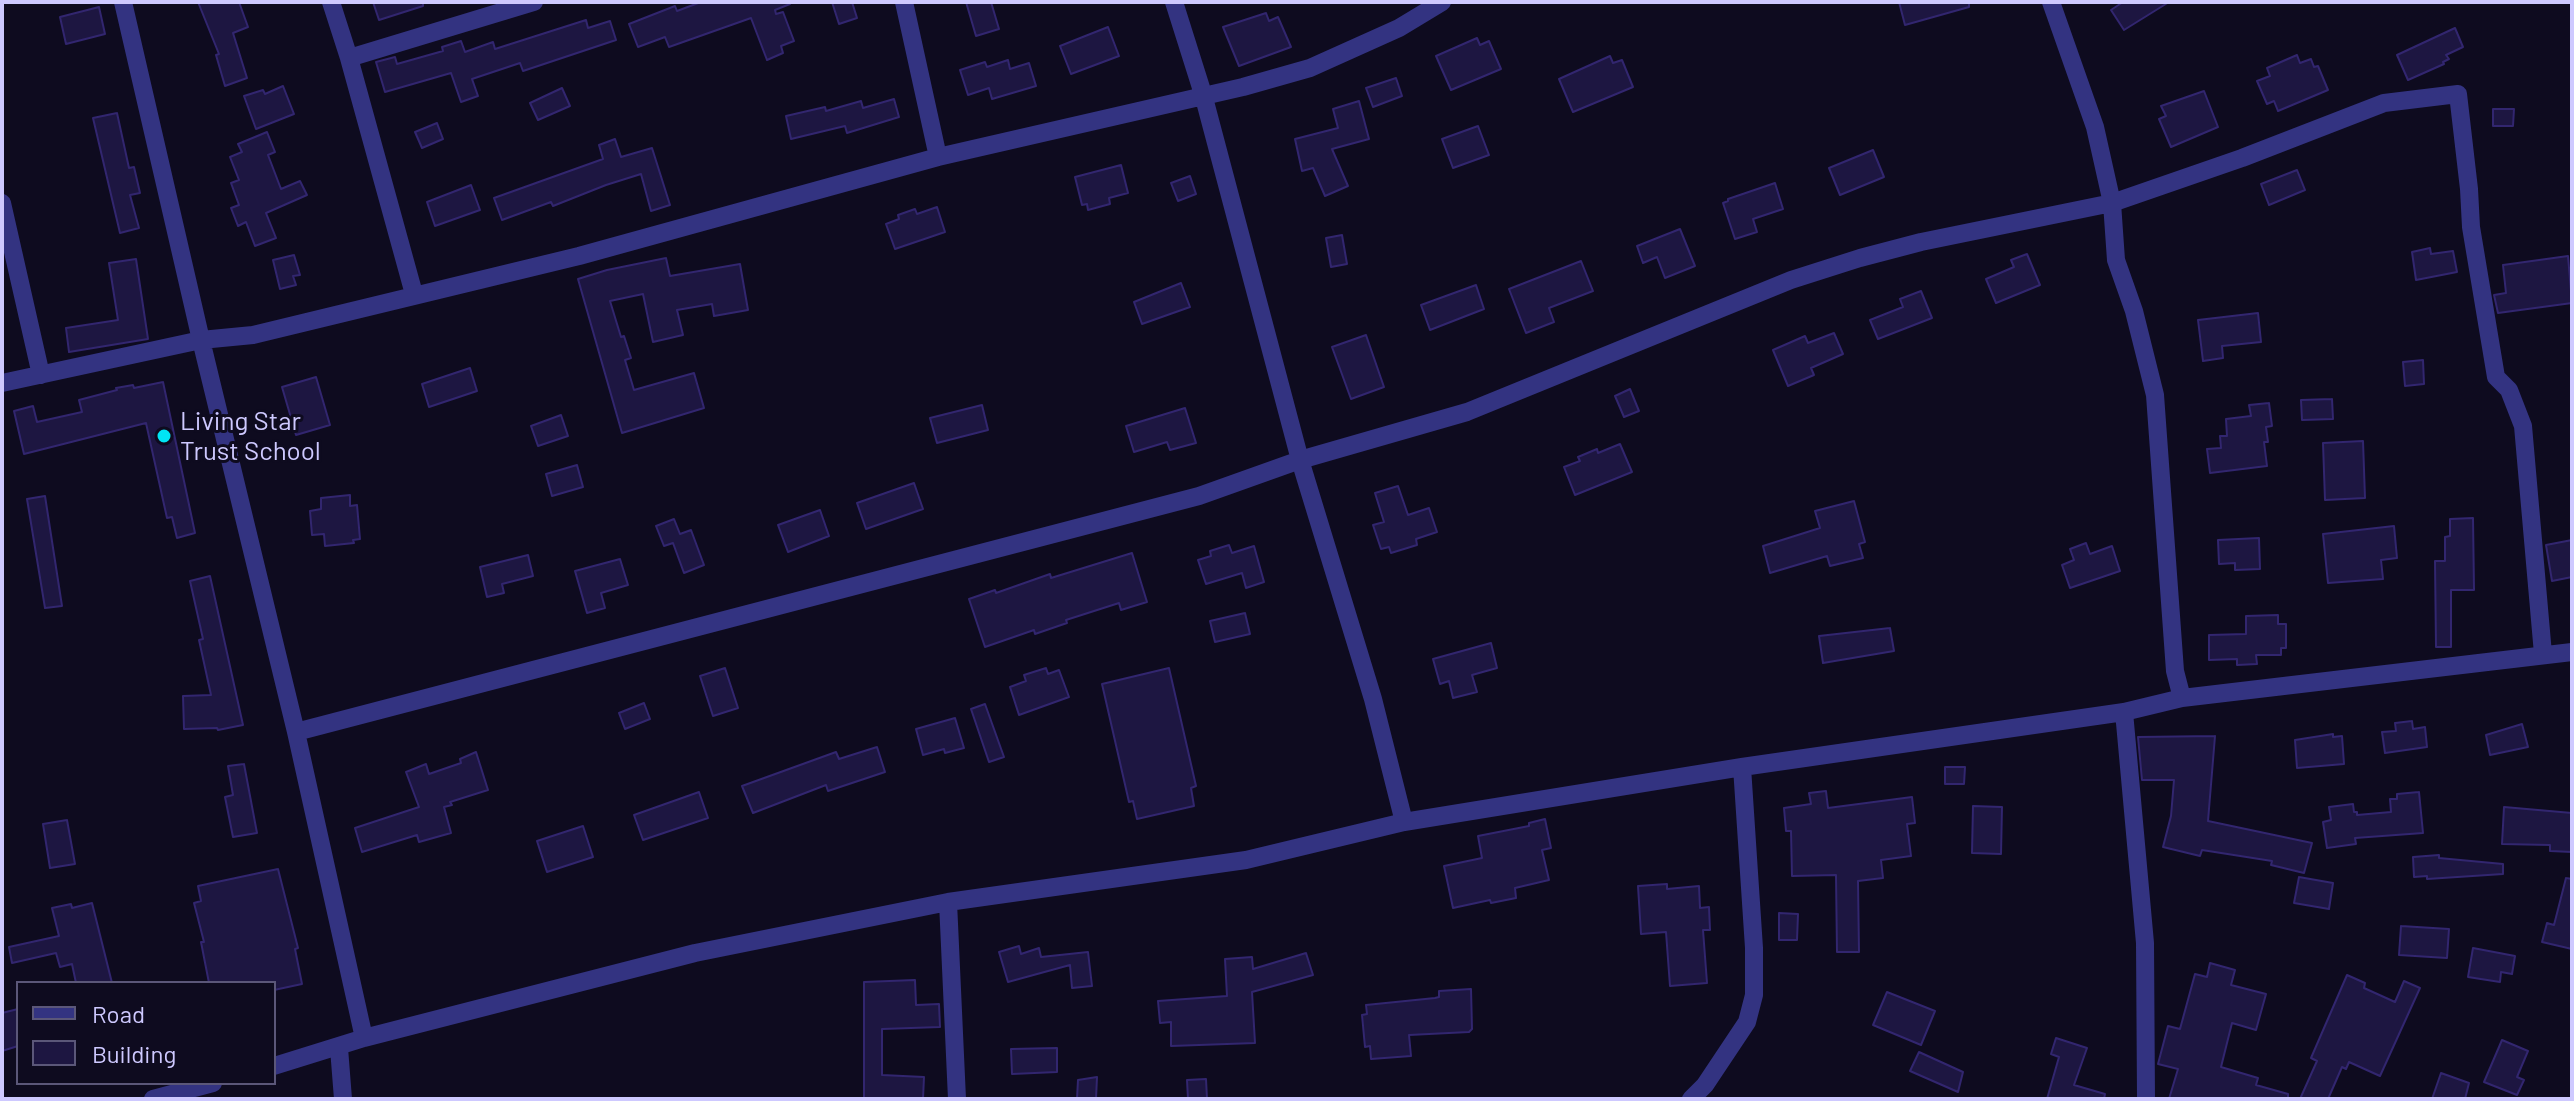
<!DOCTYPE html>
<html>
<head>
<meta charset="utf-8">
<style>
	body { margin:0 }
	#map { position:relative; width:2574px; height:1101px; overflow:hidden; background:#0e0b1f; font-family:Barlow,sans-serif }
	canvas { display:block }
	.frame { position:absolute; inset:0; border:4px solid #cec9ff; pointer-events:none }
	.legend { position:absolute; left:16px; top:981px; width:260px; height:104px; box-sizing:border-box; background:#0e0b1f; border:2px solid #5b5779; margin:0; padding:10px 14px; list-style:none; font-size:24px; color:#cec9ff }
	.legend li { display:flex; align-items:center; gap:16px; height:40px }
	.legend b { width:40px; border:2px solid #5b5779 }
</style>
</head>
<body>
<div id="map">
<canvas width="2574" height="1101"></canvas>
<div class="frame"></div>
<ul class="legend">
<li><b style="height:10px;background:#333381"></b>Road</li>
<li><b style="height:22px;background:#1d1641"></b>Building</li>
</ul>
</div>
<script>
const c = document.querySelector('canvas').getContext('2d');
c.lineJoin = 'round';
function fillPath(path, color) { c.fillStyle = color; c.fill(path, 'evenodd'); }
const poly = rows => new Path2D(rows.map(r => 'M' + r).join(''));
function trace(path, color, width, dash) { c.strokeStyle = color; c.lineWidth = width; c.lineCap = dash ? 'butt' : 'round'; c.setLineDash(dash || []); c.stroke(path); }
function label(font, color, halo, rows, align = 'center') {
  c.font = font + ' Barlow,sans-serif'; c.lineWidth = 6; c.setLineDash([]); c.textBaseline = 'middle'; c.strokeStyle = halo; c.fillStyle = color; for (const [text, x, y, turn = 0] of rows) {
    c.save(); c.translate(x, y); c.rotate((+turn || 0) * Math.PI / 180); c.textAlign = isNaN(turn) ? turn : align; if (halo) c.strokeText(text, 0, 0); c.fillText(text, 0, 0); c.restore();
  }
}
const building = poly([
	[198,2,239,2,248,27,233,33,247,78,225,86,216,55,219,54,198,2],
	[373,2,423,2,423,6,379,20,373,2],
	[701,2,790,2,790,4,775,10,776,14,783,12,794,41,781,46,783,53,767,60,751,18,669,47,665,37,638,47,629,24,675,6,677,11,701,2],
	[832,2,852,2,857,18,839,24,832,2],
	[966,2,991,2,999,29,976,36,966,2],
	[1899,2,1969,2,1969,7,1905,25,1899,2],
	[2123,2,2169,2,2124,30,2111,10,2123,2],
	[99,7,105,34,66,44,60,17,99,7],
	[1266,13,1269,21,1278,17,1291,47,1239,66,1223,27,1266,13],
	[586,20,588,28,610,21,616,40,523,71,520,63,472,79,478,96,461,102,451,73,385,92,376,62,395,57,397,64,443,51,442,47,461,41,465,52,493,42,495,49,586,20],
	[1108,27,1119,56,1071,74,1060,46,1108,27],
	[2455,28,2463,47,2446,55,2449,59,2443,62,2444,64,2408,80,2397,55,2455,28],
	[1477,38,1480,45,1489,41,1501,69,1451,90,1436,56,1477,38],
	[2297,55,2300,63,2311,59,2314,67,2318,66,2328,90,2278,111,2274,101,2267,104,2257,81,2270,76,2267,68,2297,55],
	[1610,56,1613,63,1622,60,1633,87,1573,112,1559,79,1610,56],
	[1008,60,1010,69,1029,63,1036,86,992,99,989,88,968,95,960,70,985,62,987,67,1008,60],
	[1396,78,1402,96,1373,107,1366,88,1396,78],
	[283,86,294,114,256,129,244,96,263,90,265,94,283,86],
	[562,88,570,106,538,120,530,103,562,88],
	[2204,91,2218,127,2171,147,2159,119,2166,116,2161,106,2204,91],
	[894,99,899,117,847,133,845,126,791,139,786,116,825,107,826,111,861,101,863,108,894,99],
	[1359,101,1369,139,1332,149,1348,186,1325,196,1313,168,1302,171,1295,139,1338,128,1333,109,1359,101],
	[2493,109,2514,109,2513,126,2493,126,2493,109],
	[117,113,129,168,134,167,140,193,130,195,139,228,120,233,93,118,117,113],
	[437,123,443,139,422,148,415,132,437,123],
	[1478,126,1489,155,1453,168,1442,139,1478,126],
	[267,132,275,152,268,155,281,189,300,181,307,195,266,213,276,238,255,246,246,222,238,226,231,208,239,205,231,183,239,180,230,157,242,152,238,144,267,132],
	[615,139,621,157,652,148,670,205,651,211,641,174,606,185,553,206,551,202,502,220,494,198,603,159,599,145,615,139],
	[1873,150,1884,177,1840,195,1829,168,1873,150],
	[1121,165,1128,193,1109,198,1110,204,1088,210,1087,204,1082,205,1075,177,1121,165],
	[2297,170,2305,190,2269,205,2261,184,2297,170],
	[1190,176,1196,194,1178,201,1171,183,1190,176],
	[1775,183,1783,209,1753,219,1757,232,1735,239,1723,203,1728,201,1728,199,1775,183],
	[471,185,480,210,435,226,427,202,471,185],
	[937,207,945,232,895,249,886,224,899,219,898,215,915,209,917,214,937,207],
	[1680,229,1695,266,1665,278,1657,257,1643,263,1637,246,1680,229],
	[1342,235,1347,264,1331,267,1326,238,1342,235],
	[2430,248,2431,254,2453,251,2457,272,2416,280,2412,252,2430,248],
	[2027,254,2040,285,1996,303,1986,279,2014,267,2011,260,2027,254],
	[294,255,300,275,293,276,296,285,280,289,273,260,294,255],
	[2568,256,2572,303,2498,313,2494,295,2506,293,2503,265,2568,256],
	[666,258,670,276,740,264,748,310,714,316,712,304,677,310,683,335,653,342,643,294,610,301,621,337,624,336,631,358,625,360,634,390,694,373,704,408,622,433,578,279,607,270,666,258],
	[136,259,148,339,69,352,66,328,118,320,109,263,136,259],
	[1581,261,1593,291,1549,308,1554,322,1526,333,1509,289,1581,261],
	[1181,283,1190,307,1142,324,1134,302,1181,283],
	[1476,285,1484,309,1430,330,1421,305,1476,285],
	[1921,291,1932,318,1878,339,1870,320,1903,307,1900,299,1921,291],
	[2258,313,2261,342,2222,346,2223,358,2203,361,2198,320,2258,313],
	[1834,333,1843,354,1811,368,1814,375,1788,386,1773,350,1805,336,1808,343,1834,333],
	[1366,335,1384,387,1351,399,1332,347,1366,335],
	[2423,360,2424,384,2405,386,2403,362,2423,360],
	[470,368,477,391,429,407,422,384,470,368],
	[316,377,330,425,296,435,282,387,316,377],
	[163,382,195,533,177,538,172,517,167,518,146,423,24,454,14,411,33,406,37,422,82,412,79,400,117,390,116,388,133,385,134,388,163,382],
	[1630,389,1639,411,1624,417,1615,396,1630,389],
	[2332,399,2333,419,2302,420,2301,400,2332,399],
	[2269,403,2272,426,2266,427,2268,442,2264,442,2267,466,2210,473,2207,449,2221,448,2220,436,2227,436,2226,419,2251,416,2249,405,2269,403],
	[982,405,988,430,937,443,930,418,982,405],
	[1185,408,1196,443,1170,450,1167,442,1134,452,1126,426,1185,408],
	[561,415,568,436,538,446,531,426,561,415],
	[2363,441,2365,498,2325,500,2323,443,2363,441],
	[1620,444,1632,472,1575,495,1564,467,1580,461,1578,457,1597,449,1598,453,1620,444],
	[577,465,583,487,552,496,546,474,577,465],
	[914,483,923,509,866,529,857,503,914,483],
	[1398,486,1408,515,1429,508,1437,532,1416,539,1417,545,1391,553,1389,547,1381,549,1373,525,1384,522,1375,493,1398,486],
	[350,495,350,506,357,505,360,539,353,540,354,543,325,546,324,534,312,535,310,511,321,509,321,498,350,495],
	[45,496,62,606,45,608,27,499,45,496],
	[1854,501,1865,542,1859,544,1863,558,1830,566,1827,556,1770,573,1763,546,1820,528,1815,511,1854,501],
	[820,510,829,536,788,552,778,525,820,510],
	[2473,518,2474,590,2451,590,2451,647,2436,647,2435,561,2445,561,2445,537,2450,536,2450,519,2473,518],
	[674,519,680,534,691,530,704,565,684,573,673,543,664,546,656,526,674,519],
	[2394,526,2397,558,2381,560,2383,579,2328,583,2323,534,2394,526],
	[2259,538,2260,569,2235,570,2235,563,2219,564,2218,540,2259,538],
	[2572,540,2572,577,2552,581,2546,545,2572,540],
	[2086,543,2090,554,2112,546,2120,571,2070,588,2062,565,2074,560,2070,549,2086,543],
	[1229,545,1232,553,1254,546,1264,582,1246,588,1242,573,1206,584,1198,560,1211,556,1210,551,1229,545],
	[1132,553,1147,602,1121,610,1119,603,1066,620,1067,623,1035,634,1034,630,985,647,969,599,995,590,996,593,1050,574,1051,578,1132,553],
	[528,555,533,576,502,584,504,593,487,597,480,567,528,555],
	[620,559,628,585,601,593,605,608,587,613,575,571,620,559],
	[210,576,243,725,218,730,217,728,184,729,183,696,211,695,199,640,203,639,190,581,210,576],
	[1245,613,1250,634,1215,642,1210,621,1245,613],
	[2278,615,2278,624,2286,624,2286,648,2281,648,2281,655,2256,655,2257,664,2237,665,2237,659,2209,660,2209,635,2246,634,2246,616,2278,615],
	[1890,628,1894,651,1823,663,1819,636,1890,628],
	[1491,643,1497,668,1472,675,1477,692,1453,698,1449,681,1440,684,1433,659,1491,643],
	[725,668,738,708,713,716,700,676,725,668],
	[1046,668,1048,674,1059,670,1069,697,1019,715,1010,687,1026,681,1024,675,1046,668],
	[1169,668,1196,786,1191,788,1194,806,1137,819,1133,801,1129,802,1102,684,1169,668],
	[644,703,650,719,625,729,619,713,644,703],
	[985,704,1004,757,989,762,971,709,985,704],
	[955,718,964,748,945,753,944,749,923,755,916,729,955,718],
	[2412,721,2413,729,2425,727,2427,747,2385,753,2382,732,2396,731,2395,723,2412,721],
	[2522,724,2528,747,2490,755,2486,735,2522,724],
	[2333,734,2333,737,2342,736,2344,764,2297,768,2295,740,2333,734],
	[2215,736,2208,821,2312,843,2304,873,2271,865,2272,861,2202,850,2200,856,2163,847,2171,816,2174,780,2142,780,2138,737,2215,736],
	[877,747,885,772,828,791,826,785,753,813,742,786,836,752,839,759,877,747],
	[476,752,488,790,450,802,452,805,444,807,451,833,419,842,417,835,362,852,355,828,419,807,406,772,426,764,429,774,461,763,460,759,476,752],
	[244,764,257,833,233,837,225,797,233,795,228,766,244,764],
	[1945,767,1965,767,1964,784,1945,784,1945,767],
	[1826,791,1828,808,1912,797,1915,823,1907,824,1911,856,1881,860,1883,878,1858,881,1859,952,1837,952,1836,875,1792,876,1791,831,1786,831,1784,808,1811,804,1809,793,1826,791],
	[699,792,708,818,643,840,634,815,699,792],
	[2419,792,2423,833,2355,838,2356,844,2327,848,2323,822,2331,820,2329,807,2353,804,2354,812,2357,812,2357,815,2391,812,2390,799,2397,799,2397,794,2419,792],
	[1973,806,2002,807,2001,854,1972,853,1973,806],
	[2504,807,2572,813,2572,852,2550,851,2550,845,2502,844,2504,807],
	[1545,819,1551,848,1542,850,1549,880,1515,888,1516,898,1491,903,1490,900,1453,908,1444,866,1482,858,1478,836,1529,826,1529,823,1545,819],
	[67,820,75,864,50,868,43,824,67,820],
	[583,826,593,857,547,872,537,841,583,826],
	[2439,855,2439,858,2503,864,2503,874,2427,879,2427,876,2414,877,2413,857,2439,855],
	[278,869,298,948,295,949,302,984,274,990,274,983,209,983,201,942,204,942,194,903,201,901,198,886,278,869],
	[2299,877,2333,883,2329,909,2294,903,2299,877],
	[2566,878,2572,879,2572,949,2542,942,2547,923,2554,925,2566,878],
	[1667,884,1667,889,1699,886,1700,908,1709,907,1710,930,1703,930,1707,983,1670,986,1666,932,1641,934,1638,886,1667,884],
	[92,903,112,983,76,983,72,964,60,967,56,953,12,963,9,947,59,936,52,908,71,904,72,908,92,903],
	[1779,913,1798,914,1797,940,1779,940,1779,913],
	[2401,926,2449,929,2447,958,2399,955,2401,926],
	[1019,946,1021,954,1039,948,1041,957,1088,952,1092,986,1072,988,1070,965,1008,982,999,952,1019,946],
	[2473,948,2515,956,2512,974,2501,972,2500,982,2468,977,2473,948],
	[1306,953,1313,975,1252,992,1255,1043,1171,1046,1171,1022,1160,1023,1158,1001,1227,996,1225,959,1252,957,1253,969,1306,953],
	[2210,963,2235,970,2231,985,2266,994,2256,1030,2232,1023,2221,1067,2258,1078,2256,1085,2288,1094,2288,1099,2169,1099,2178,1069,2158,1064,2168,1026,2180,1029,2195,974,2207,977,2210,963],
	[2347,975,2365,983,2364,988,2395,1002,2404,981,2420,988,2380,1076,2349,1062,2346,1069,2342,1067,2328,1099,2300,1099,2317,1061,2311,1058,2347,975],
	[915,980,916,1005,939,1004,940,1027,882,1029,882,1075,924,1077,923,1099,864,1099,864,982,915,980],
	[1471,989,1472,1029,1469,1032,1409,1035,1411,1056,1371,1059,1370,1046,1365,1047,1362,1015,1367,1014,1366,1005,1435,998,1439,997,1439,991,1471,989],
	[1887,992,1935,1011,1921,1045,1873,1025,1887,992],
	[18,1009,18,1046,2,1051,2,1013,18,1009],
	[2056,1038,2087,1048,2074,1085,2105,1094,2104,1099,2047,1099,2059,1057,2051,1054,2056,1038],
	[2502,1040,2528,1051,2517,1077,2524,1080,2517,1095,2484,1082,2502,1040],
	[1057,1048,1057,1072,1012,1074,1011,1049,1057,1048],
	[1919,1052,1963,1072,1958,1092,1910,1071,1919,1052],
	[2441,1073,2469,1083,2465,1099,2432,1099,2441,1073],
	[1097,1077,1096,1099,1077,1099,1078,1080,1097,1077],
	[1206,1079,1207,1099,1188,1099,1187,1080,1206,1079]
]);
fillPath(building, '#1d1641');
trace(building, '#32266f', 2);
trace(poly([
	[123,2,201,340,296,732,364,1038],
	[331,2,349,58,414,294],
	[904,2,938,157],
	[1174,2,1203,94,1300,460,1373,699,1404,822],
	[2051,2,2095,127,2112,203,2116,260,2134,311,2155,395,2175,671,2182,698],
	[349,58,534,2],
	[2,203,41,375],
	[2,383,201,340,253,335,579,256,938,157,1243,87,1310,68,1399,28,1442,2],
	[2124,712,2145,943,2146,1099],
	[296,732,1199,496,1300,460,1467,412,1791,280,1860,258,1921,242,2112,203,2242,158,2384,103,2458,94,2469,189,2471,227,2496,377,2509,390,2523,426,2543,654],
	[948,902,957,1099],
	[339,1048,343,1099],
	[274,1066,364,1038,695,953,948,902,1246,860,1404,822,1742,767,2124,712,2182,698,2572,652],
	[153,1099,213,1083],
	[1691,1099,1705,1085,1747,1022,1754,995,1754,948,1742,767]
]), '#333381', 18);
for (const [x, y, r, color] of [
	[164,436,8,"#00e4f4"]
]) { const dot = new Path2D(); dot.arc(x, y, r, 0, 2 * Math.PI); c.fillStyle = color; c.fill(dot); trace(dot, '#0e0b1f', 3); }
label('26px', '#cec9ff', '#0e0b1f', [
	["Living Star",180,421],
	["Trust School",180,451]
], 'left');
</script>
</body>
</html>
